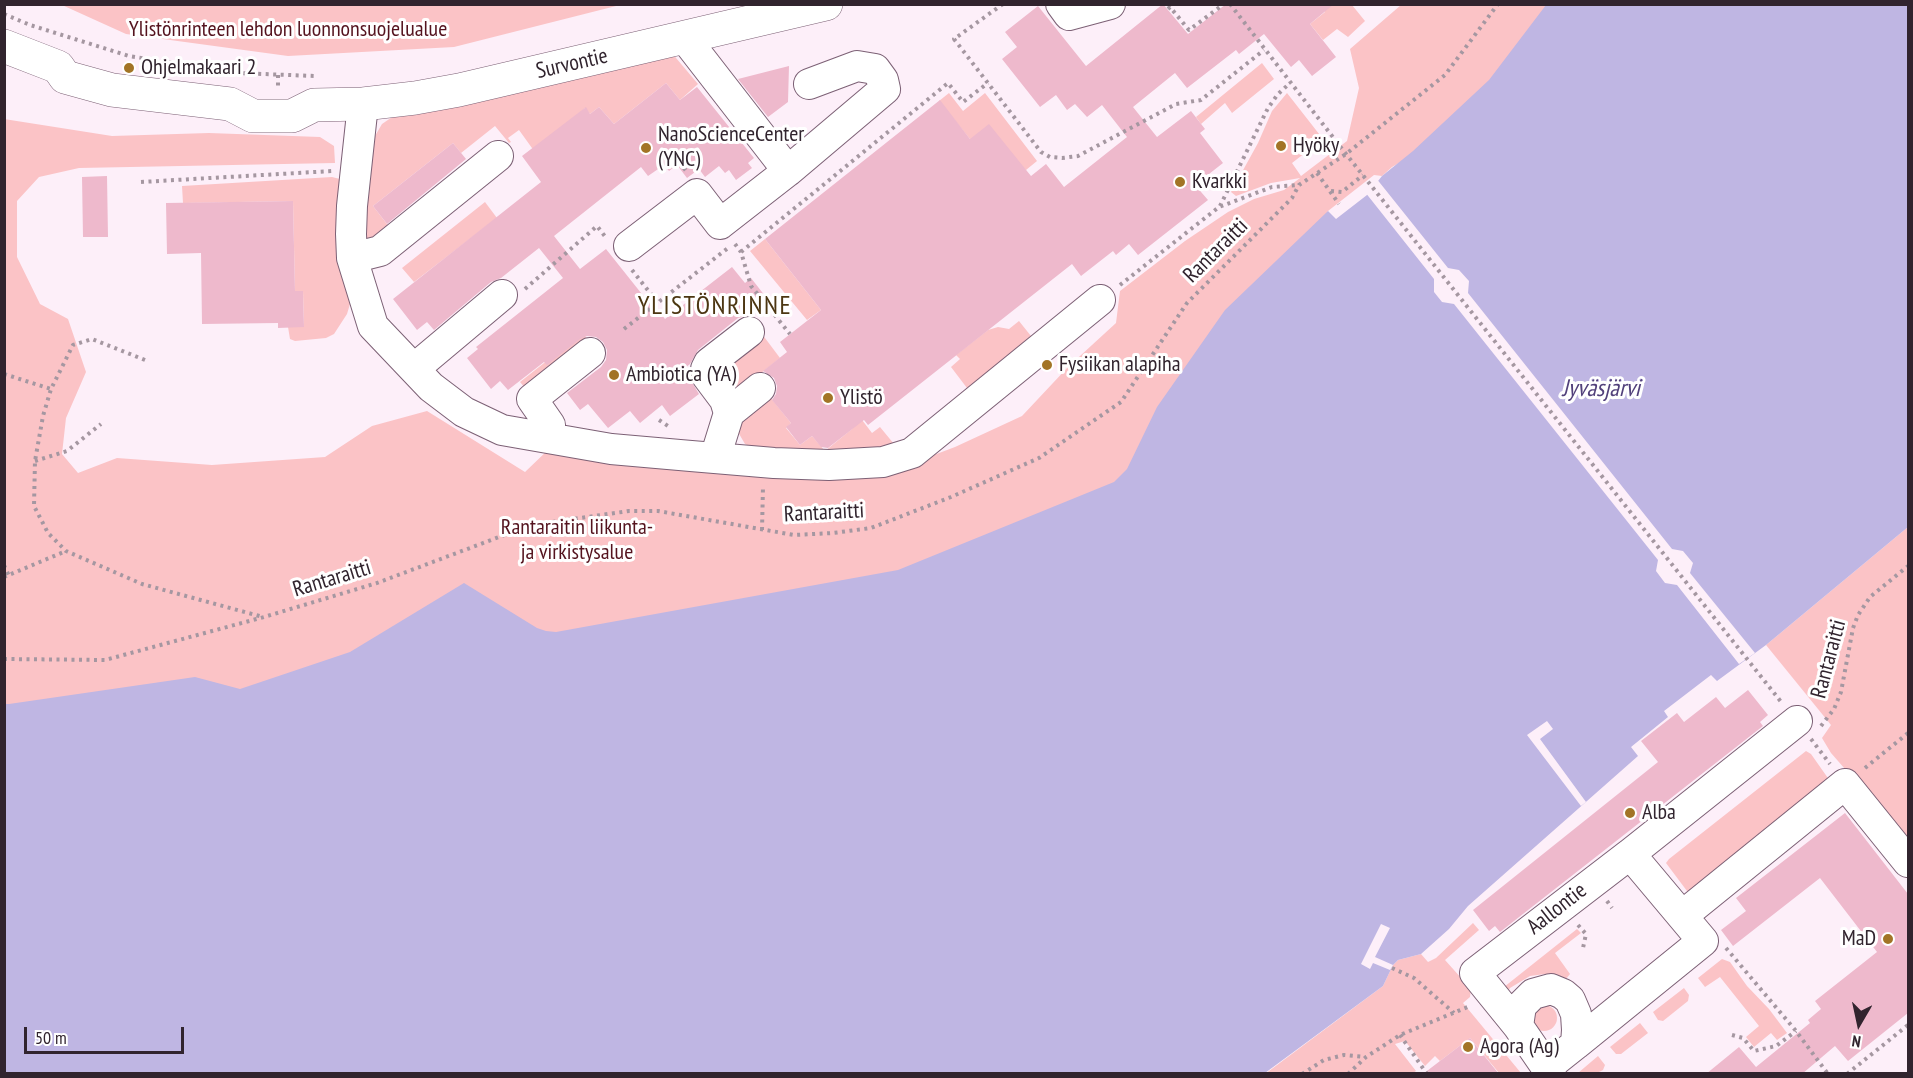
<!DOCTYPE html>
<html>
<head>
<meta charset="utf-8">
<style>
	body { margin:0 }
	#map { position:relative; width:1913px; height:1078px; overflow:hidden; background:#fdeff9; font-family:"PT Sans Narrow",sans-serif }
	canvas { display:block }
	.frame { position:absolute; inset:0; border:6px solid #31242e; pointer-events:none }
	.north { position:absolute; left:1829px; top:994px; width:60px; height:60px; -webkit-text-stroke:4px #fff; paint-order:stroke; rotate:189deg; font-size:16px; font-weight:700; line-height:24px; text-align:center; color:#31242e }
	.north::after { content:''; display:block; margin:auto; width:21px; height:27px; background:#31242e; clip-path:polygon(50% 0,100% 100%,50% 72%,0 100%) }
	.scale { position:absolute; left:24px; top:1027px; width:160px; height:27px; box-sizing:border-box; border:3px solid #31242e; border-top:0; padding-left:8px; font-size:18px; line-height:21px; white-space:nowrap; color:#31242e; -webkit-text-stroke:4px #fff; paint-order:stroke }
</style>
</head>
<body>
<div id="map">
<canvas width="1913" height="1078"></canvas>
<div class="frame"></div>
<div class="north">N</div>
<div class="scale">50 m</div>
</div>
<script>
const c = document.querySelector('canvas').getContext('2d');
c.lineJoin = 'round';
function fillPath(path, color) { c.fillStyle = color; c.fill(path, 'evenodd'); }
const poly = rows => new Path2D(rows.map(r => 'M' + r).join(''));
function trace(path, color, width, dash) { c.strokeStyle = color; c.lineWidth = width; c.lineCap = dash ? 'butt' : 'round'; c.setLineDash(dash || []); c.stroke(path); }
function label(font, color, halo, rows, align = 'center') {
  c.font = font + ' "PT Sans Narrow",sans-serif'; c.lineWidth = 6; c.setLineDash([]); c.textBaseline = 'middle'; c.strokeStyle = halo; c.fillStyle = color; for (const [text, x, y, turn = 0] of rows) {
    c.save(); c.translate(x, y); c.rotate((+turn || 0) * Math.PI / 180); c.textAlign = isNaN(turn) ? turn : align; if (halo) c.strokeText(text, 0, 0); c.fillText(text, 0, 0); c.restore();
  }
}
fillPath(poly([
	[1319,4,1352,5,1365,21,1348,37,1337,29,1323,40,1310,24,1325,12],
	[62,5,620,5,454,47,288,56,126,34],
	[1401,5,1604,5,1505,102,1392,167,1382,176,1374,175,1328,211,1143,532,5,773,4,119,112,136,209,133,320,137,334,146,335,163,79,168,39,177,17,201,17,257,40,304,68,319,86,372,66,418,62,454,78,473,117,458,212,465,325,457,372,426,427,411,525,472,550,448,918,461,955,447,1022,416,1068,367,1116,323,1120,291,1185,241,1228,212,1254,199,1284,190,1300,178,1271,183,1236,196,1231,192,1258,143,1272,111,1287,93,1323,139,1292,163,1301,176,1347,141,1359,88,1350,49],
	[671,52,698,84,680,100,666,83,614,124,599,107,590,114,585,108,537,155,519,130,508,138,511,142,509,143,495,126,461,153,453,143,373,206,390,228,376,237,368,239,359,235,372,141,382,124,398,113],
	[1262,63,1274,79,1232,113,1225,103,1201,124,1196,117],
	[949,93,963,111,985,93,1037,161,1026,170,970,139,939,101],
	[332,177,340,179,339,207,350,304,347,314,334,334,326,338,295,341,290,339,288,327,304,327,303,291,295,291,293,201,183,203,182,186],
	[485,202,497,218,414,282,402,268],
	[765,239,821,310,807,320,750,251],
	[1019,321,1031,336,1030,342,973,387,967,388,951,367,960,359,956,355,988,330,998,327,1009,329],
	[582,333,593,345,531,395,520,382],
	[762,334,780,358,755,378,738,396,717,369],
	[766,392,791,423,786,428,800,445,812,436,825,451,852,429,859,416,872,433,880,427,894,444,853,452,756,450,745,444,738,432,747,407],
	[1908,527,1908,841,1831,753,1822,738,1831,725,1766,645],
	[1806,751,1811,754,1830,781,1692,895,1687,891,1666,863,1669,859],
	[1473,923,1479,930,1445,960,1471,989,1470,997,1463,1003,1521,1073,1499,1073,1470,1038,1440,1061,1435,1056,1425,1066,1405,1041,1395,1044,1416,1071,1413,1073,1265,1074,1383,986,1393,965,1398,960,1421,954,1428,962,1436,958],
	[1577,929,1581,933,1555,953,1570,974,1566,979,1556,974,1545,974,1530,976,1510,988,1506,995,1504,987],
	[1722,959,1730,962,1747,986,1769,1009,1787,1033,1777,1040,1771,1033,1754,1047,1746,1037,1759,1026,1720,977,1705,987,1698,978],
	[1684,988,1689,995,1688,1001,1663,1021,1658,1020,1653,1012],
	'1531 1018a13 13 0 1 1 26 0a13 13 0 1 1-26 0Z',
	[1640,1023,1648,1033,1621,1054,1616,1054,1610,1047],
	[1598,1056,1605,1065,1603,1070,1597,1073,1578,1073]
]), '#fbc3c6');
fillPath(poly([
	[1546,5,1908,5,1908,527,1766,645,1717,681,1711,675,1664,711,1668,717,1631,747,1638,756,1468,906,1449,929,1421,954,1398,960,1393,965,1383,986,1265,1073,5,1073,4,704,9,704,195,677,240,689,350,652,464,583,537,628,546,631,556,632,898,570,1114,482,1127,469,1157,407,1225,310,1328,211,1336,219,1367,195,1382,176,1413,151,1489,80]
]), '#bfb6e3');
fillPath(poly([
	[1376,178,1448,268,1459,270,1469,281,1468,293,1672,549,1683,551,1693,563,1690,573,1755,653,1739,664,1677,585,1665,583,1656,571,1658,560,1454,304,1442,302,1434,292,1434,279,1365,192],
	[1547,721,1553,729,1540,739,1586,802,1581,806,1527,735],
	[1381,924,1390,928,1375,957,1393,965,1390,970,1373,963,1370,969,1361,964]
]), '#fdeff9');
fillPath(poly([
	[1163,4,1188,34,1226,4,1334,4,1310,24,1336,57,1312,76,1299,60,1291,67,1264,34,1239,54,1236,50,1187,88,1175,73,1133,107,1157,137,1191,111,1205,129,1200,133,1223,163,1195,185,1208,200,1138,255,1129,244,1116,255,1113,251,1081,276,1072,264,868,425,864,420,828,448,821,447,812,436,800,445,786,427,791,423,772,400,776,394,777,386,774,378,763,371,787,352,780,342,821,310,765,239,940,100,970,139,989,124,1031,176,1046,164,1064,187,1127,137,1102,105,1087,117,1075,104,1067,110,1056,95,1040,107,1002,59,1017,47,1005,32,1038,6,1086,66],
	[789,66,788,102,768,117,738,79],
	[666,83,680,100,697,87,754,158,748,163,752,168,736,180,729,170,725,173,719,166,705,177,699,169,687,178,677,165,669,171,664,165,648,176,641,167,554,236,580,269,606,249,649,303,651,301,665,319,732,267,745,283,751,278,769,301,751,315,738,318,698,350,690,364,684,369,699,394,670,416,662,405,640,423,630,411,608,428,588,404,580,410,567,393,601,367,606,360,607,350,603,342,596,337,587,336,580,339,547,365,544,362,508,390,500,381,491,389,467,358,478,349,476,347,563,278,539,248,501,278,491,282,434,330,427,322,417,330,393,299,541,182,522,156,586,107,590,114,599,107,614,124],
	[453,143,466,159,387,224,373,206],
	[107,176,108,237,83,237,82,177],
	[293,201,295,291,303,291,304,327,278,328,278,323,202,324,201,253,167,254,166,203],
	[1748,690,1768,715,1760,722,1763,726,1500,932,1495,926,1489,931,1473,910,1658,762,1641,741,1677,713,1684,722,1716,697,1725,708],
	[1845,813,1908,894,1908,1013,1848,1061,1835,1046,1802,1074,1706,1074,1739,1047,1756,1067,1810,1023,1808,1020,1821,1009,1815,1001,1877,952,1820,878,1733,946,1721,930,1746,911,1736,898],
	[1470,1038,1499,1074,1423,1074]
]), '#eeb9cc');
const minor = poly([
	[1061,4,1069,15,1110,4],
	[689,37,691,46,788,171,885,89,883,80,875,69,857,66,809,84],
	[363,104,352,206,351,234,352,258,373,326,431,387,464,412,502,430,611,449,691,456,774,463,829,465,883,462,912,453,1100,300],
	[629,246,697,194,720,224,788,171],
	[352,258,380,251,498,156],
	[415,368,502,295],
	[729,413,760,388],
	[550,425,532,399,590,353],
	[715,458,729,413,725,400,707,376,706,369,709,363,749,332],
	[1630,854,1797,721],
	[1682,916,1845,784,1908,862],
	[1518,1026,1475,973,1630,854,1703,941,1576,1044],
	[1547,1067,1576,1044,1577,1030,1576,1014,1570,1000,1563,994,1551,989,1533,994,1521,1006,1518,1026,1551,1074]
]);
const major = poly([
	[4,46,58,67,65,77,112,90,230,104,253,116,292,116,314,105,363,104,415,98,459,90,826,4]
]);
trace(minor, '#7c6075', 32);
trace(major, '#7c6075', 34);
trace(poly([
	[1003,4,954,39,1041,152,1050,157,1062,158,1078,156,1176,104,1201,100,1264,50],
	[1230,4,1346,154,1782,703],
	[1168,9,1170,7,1189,30,1224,4],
	[4,14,30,25,129,56,237,73,314,76],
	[278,75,278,89],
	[679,162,687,172],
	[1317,173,1339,204],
	[141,182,332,171],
	[1331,191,1342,192,1363,175],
	[1220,206,1268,108,1278,94,1290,83],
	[735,244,741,252,751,286,790,334],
	[741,252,948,83,963,102,988,83],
	[632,270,658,303],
	[1120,285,1219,207,1272,187,1298,185],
	[525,289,597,226,607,239],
	[624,329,728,248],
	[145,360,92,339,73,345,51,389,43,416,35,461,34,506,48,533,66,551,142,584,263,617],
	[4,374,51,389],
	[659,420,671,428],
	[35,461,67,451,101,424],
	[762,530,763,487],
	[4,565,9,576],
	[4,577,66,551],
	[4,659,105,660,264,617,377,583,531,525,629,511,658,511,794,535,833,533,871,528,951,497,1039,458,1121,402,1187,303,1292,198,1299,185,1346,154,1445,75,1498,4],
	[1821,726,1834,709,1841,692,1853,628,1858,615,1870,597,1908,566],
	[1811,739,1830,764],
	[1865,768,1908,733],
	[1607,901,1612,908],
	[1578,925,1586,934,1583,948],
	[1726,948,1796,1031,1828,1074],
	[1392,968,1414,978,1454,1013],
	[1400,1035,1427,1074],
	[1732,1035,1743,1038,1754,1051,1776,1046,1796,1031],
	[1302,1074,1324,1060,1344,1055,1365,1057],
	[1348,1074,1366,1057,1400,1035,1470,1006],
	[1847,1074,1908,1025]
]), '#a597a1', 4, [3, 4.5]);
trace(minor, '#fff', 30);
trace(major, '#fff', 33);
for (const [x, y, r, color] of [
	[129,68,6,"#a27426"],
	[1281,146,6,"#a27426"],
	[646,148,6,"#a27426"],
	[1180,182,6,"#a27426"],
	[1047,365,6,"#a27426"],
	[614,375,6,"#a27426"],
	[828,398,6,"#a27426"],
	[1630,813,6,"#a27426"],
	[1888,939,6,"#a27426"],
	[1468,1047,6,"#a27426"]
]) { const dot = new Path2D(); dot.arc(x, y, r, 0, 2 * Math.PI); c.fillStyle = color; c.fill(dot); trace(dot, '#fff', 2); }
label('22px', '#54131e', '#fff', [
	["Ylistönrinteen lehdon luonnonsuojelualue",288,30],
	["Rantaraitin liikunta-",577,528],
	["ja virkistysalue",577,553]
]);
label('22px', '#31242e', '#fff', [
	["Survontie",572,64,-13],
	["Rantaraitti",1216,251,-45],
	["Rantaraitti",824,513,-3],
	["Rantaraitti",332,579,-17],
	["Rantaraitti",1829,659,-75],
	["Aallontie",1557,909,-38]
]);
label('22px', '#31242e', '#fff', [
	["Ohjelmakaari 2",141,68],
	["NanoScienceCenter",658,135],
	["(YNC)",658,160],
	["Hyöky",1293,146],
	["Kvarkki",1192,182],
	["Fysiikan alapiha",1059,365],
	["Ambiotica (YA)",626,375],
	["Ylistö",840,398],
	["Alba",1642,813],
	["MaD",1876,939,"right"],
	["Agora (Ag)",1480,1047]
], 'left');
label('italic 24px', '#52417b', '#fff', [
	["Jyväsjärvi",1601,389]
]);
c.letterSpacing = '1.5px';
label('26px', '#4c3612', '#fff', [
	["YLISTÖNRINNE",715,307]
]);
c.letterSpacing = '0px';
</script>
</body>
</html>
